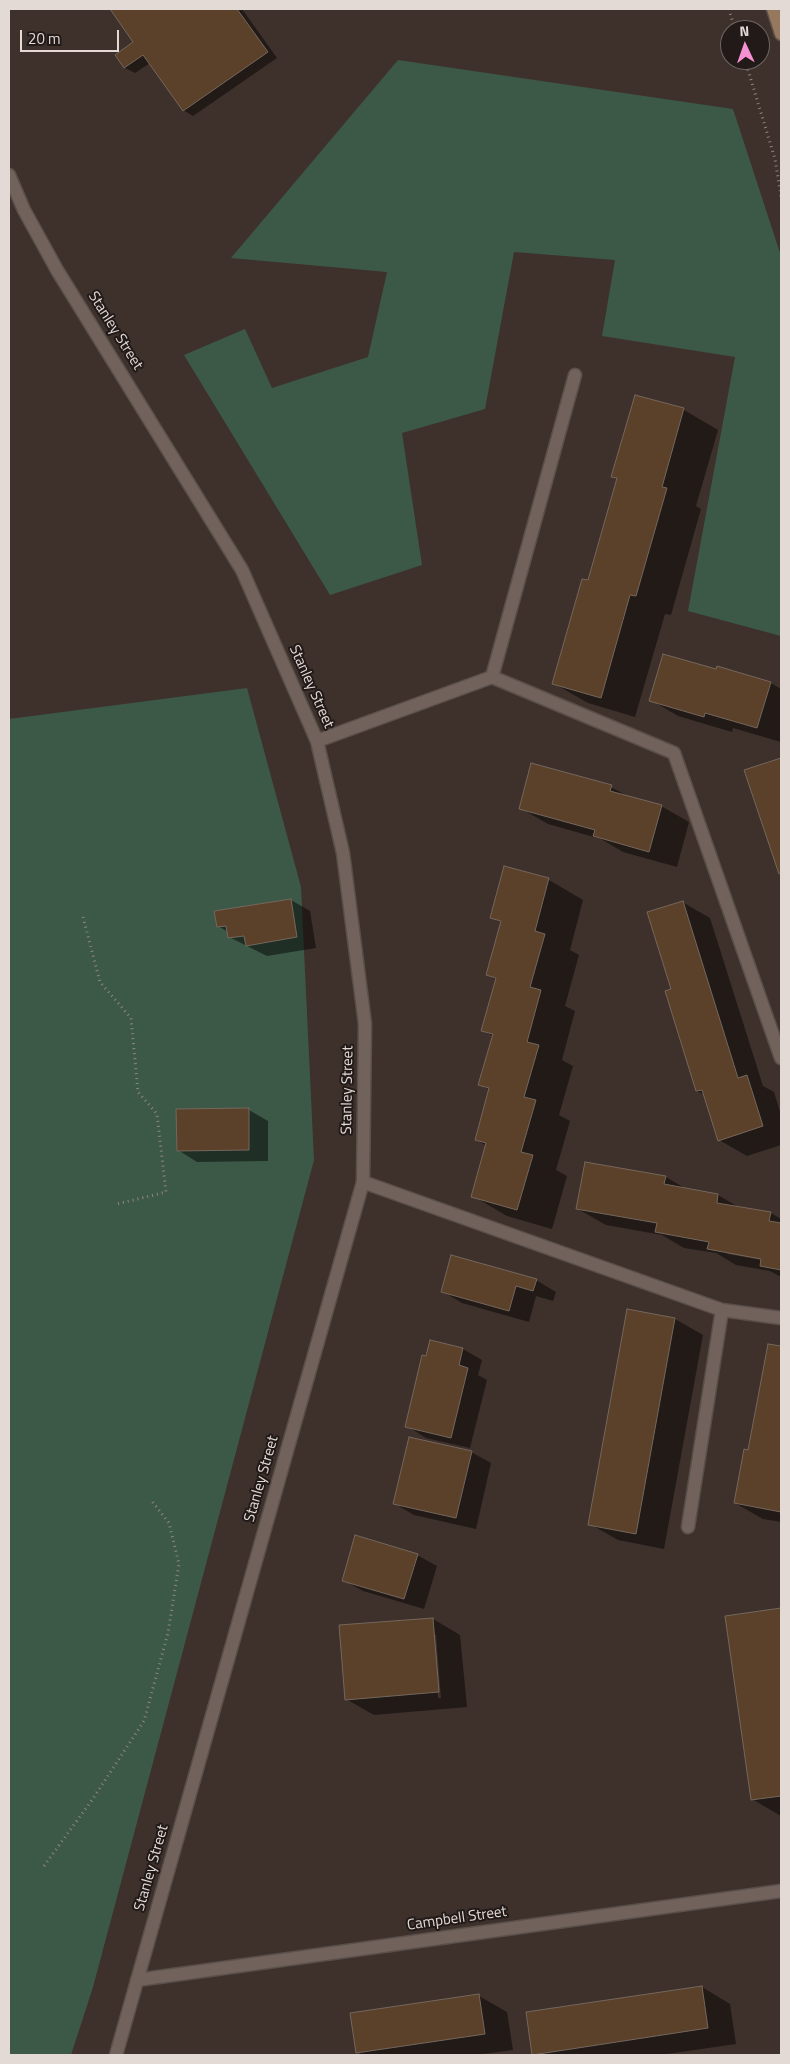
<!DOCTYPE html>
<html>
<head>
<meta charset="utf-8">
<style>
	body { margin:0 }
	#map { position:relative; width:790px; height:2064px; overflow:hidden; background:#3e312b; font-family:"Titillium Web",sans-serif }
	canvas { display:block }
	.frame { position:absolute; inset:0; border:10px solid #e3dad6; pointer-events:none }
	.north { position:absolute; left:720px; top:20px; width:50px; height:50px; box-sizing:border-box; background:#211a18; border:1px solid #6f6764; border-radius:50%; rotate:357deg; font-size:14px; font-weight:700; line-height:20px; text-align:center; color:#e3dad6 }
	.north::after { content:''; display:block; margin:auto; width:18px; height:22px; background:#f591d3; clip-path:polygon(50% 0,100% 100%,50% 72%,0 100%) }
	.scale { position:absolute; left:20px; top:30px; width:99px; height:22px; box-sizing:border-box; border:2px solid #e3dad6; border-top:0; padding-left:6px; font-size:15px; line-height:18px; white-space:nowrap; color:#e3dad6; -webkit-text-stroke:4px #211a18; paint-order:stroke }
</style>
</head>
<body>
<div id="map">
<canvas width="790" height="2064"></canvas>
<div class="frame"></div>
<div class="north">N</div>
<div class="scale">20 m</div>
</div>
<script>
const c = document.querySelector('canvas').getContext('2d');
c.lineJoin = 'round';
function fillPath(path, color) { c.fillStyle = color; c.fill(path, 'evenodd'); }
const poly = rows => new Path2D(rows.map(r => 'M' + r).join(''));
function trace(path, color, width, dash) { c.strokeStyle = color; c.lineWidth = width; c.lineCap = dash ? 'butt' : 'round'; c.setLineDash(dash || []); c.stroke(path); }
function label(font, color, halo, rows, align = 'center') {
  c.font = font + ' "Titillium Web",sans-serif'; c.lineWidth = 4; c.setLineDash([]); c.textBaseline = 'middle'; c.strokeStyle = halo; c.fillStyle = color; for (const [text, x, y, turn = 0] of rows) {
    c.save(); c.translate(x, y); c.rotate((+turn || 0) * Math.PI / 180); c.textAlign = isNaN(turn) ? turn : align; if (halo) c.strokeText(text, 0, 0); c.fillText(text, 0, 0); c.restore();
  }
}
fillPath(poly([
	[398,60,733,109,781,256,781,636,688,611,735,357,602,336,615,260,514,252,485,409,402,433,422,565,330,595,184,355,245,329,272,388,368,357,387,272,231,258],
	[247,688,301,887,314,1160,93,1987,71,2055,9,2055,9,719]
]), '#3c5947');
fillPath(poly([
	[112,9,242,9,277,58,193,116,183,110,150,63,135,73,125,68,117,55,135,42],
	[636,396,684,410,718,430,696,506,701,509,671,615,665,614,635,717,588,703,553,683,588,582,618,479,613,476],
	[716,671,771,683,781,689,781,742,733,728,732,732,678,716,651,700],
	[781,759,781,873,746,771],
	[611,787,631,798,661,806,689,822,677,867,623,852,601,839,548,824,520,808],
	[505,867,549,880,583,900,570,950,579,955,565,1006,575,1011,562,1060,573,1066,559,1115,570,1121,556,1170,567,1176,552,1229,507,1216,473,1196,487,1146,476,1140,490,1090,480,1085,493,1036,483,1030,497,980,488,975,502,923,492,917],
	[291,900,310,911,316,948,267,956,229,937,228,932,218,926],
	[682,902,710,918,763,1086,774,1092,781,1115,781,1145,747,1156,719,1140,705,1095,697,1091],
	[249,1110,268,1121,268,1161,197,1162,178,1150],
	[666,1177,688,1190,718,1195,740,1208,771,1213,781,1219,781,1277,770,1271,736,1265,716,1253,684,1248,662,1235,606,1225,578,1209],
	[725,1251,768,1258,767,1261,728,1254],
	[536,1280,556,1292,553,1301,536,1296,529,1322,462,1303,442,1291],
	[628,1311,675,1319,703,1335,664,1549,618,1540,590,1524],
	[769,1345,781,1347,781,1522,763,1519,735,1503,749,1451],
	[463,1349,482,1360,478,1375,487,1380,470,1448,426,1438,407,1426],
	[471,1452,491,1463,476,1529,414,1515,395,1504],
	[417,1555,437,1566,424,1609,363,1591,343,1580],
	[781,1609,781,1816,752,1799,726,1617],
	[433,1619,460,1635,467,1707,374,1715,346,1699],
	[433,1635,436,1635,441,1698,438,1698],
	[702,1987,730,2004,736,2044,660,2055,533,2054],
	[479,1996,507,2012,513,2050,476,2055,362,2055,357,2052]
]), '#0007');
const building = poly([
	[110,9,237,9,268,52,183,111,143,55,124,68,115,55,133,42,110,9],
	[635,395,684,408,662,487,667,488,636,596,630,595,601,698,552,684,582,579,588,580,617,478,611,477,635,395],
	[663,654,716,669,717,666,771,682,757,728,705,713,704,717,649,701,663,654],
	[781,758,781,873,779,874,744,770,781,758],
	[531,763,612,785,610,791,662,805,649,852,593,836,595,830,519,809,531,763],
	[504,866,549,878,535,931,545,934,530,987,541,990,527,1042,539,1045,524,1097,536,1100,521,1152,533,1155,517,1210,471,1197,486,1143,475,1140,489,1088,478,1085,493,1034,481,1031,496,978,486,975,501,921,490,918,504,866],
	[291,899,297,937,246,946,244,936,228,938,226,926,217,927,214,911,291,899],
	[683,901,738,1078,747,1075,763,1126,718,1141,702,1090,696,1091,665,991,671,989,647,912,683,901],
	[249,1108,249,1150,177,1151,176,1109,249,1108],
	[585,1162,666,1176,664,1184,718,1194,717,1203,771,1212,769,1221,781,1223,781,1270,760,1266,761,1259,707,1249,709,1242,655,1232,657,1223,576,1209,585,1162],
	[451,1255,537,1279,533,1291,516,1286,509,1311,441,1292,451,1255],
	[627,1309,675,1318,636,1534,588,1525,627,1309],
	[430,1340,463,1348,459,1365,468,1368,451,1438,405,1427,422,1355,426,1356,430,1340],
	[768,1344,781,1346,781,1512,734,1503,744,1449,748,1450,768,1344],
	[409,1437,472,1451,456,1518,393,1504,409,1437],
	[355,1535,418,1554,404,1599,342,1581,355,1535],
	[781,1608,781,1796,751,1800,725,1616,781,1608],
	[433,1618,439,1692,345,1700,339,1625,433,1618],
	[702,1986,708,2028,532,2055,526,2012,702,1986],
	[479,1994,485,2034,356,2053,350,2013,479,1994]
]);
fillPath(building, '#5b402a');
trace(building, '#74675d', 1);
const service = poly([
	[492,677,575,375],
	[317,741,492,677,674,753,781,1058],
	[363,1182,722,1310,781,1318],
	[688,1527,722,1310]
]);
const minor = poly([
	[137,1980,781,1891]
]);
const tertiary = poly([
	[9,175,24,210,57,270,242,570,317,741,343,853,365,1024,363,1182,116,2055]
]);
const secondary = poly([
	[773,9,781,34]
]);
trace(service, '#5a4f4a', 15);
trace(minor, '#5a4f4a', 15);
trace(tertiary, '#5a4f4a', 15);
trace(secondary, '#5a4f4a', 15);
trace(poly([
	[729,9,735,30],
	[745,60,775,159,781,196],
	[83,917,100,982,131,1018,138,1092,157,1114,166,1192,117,1204],
	[44,1866,92,1800,144,1721,168,1633,179,1564,169,1523,151,1500]
]), '#908580', 3, [1, 4]);
trace(service, '#71625c', 12);
trace(minor, '#71625c', 12);
trace(tertiary, '#71625c', 12);
trace(secondary, '#96785e', 12);
label('15px', '#e3dad6', '#211a18', [
	["Stanley Street",115,331,58],
	["Stanley Street",311,687,66],
	["Stanley Street",348,1090,-89],
	["Stanley Street",262,1479,-74],
	["Stanley Street",152,1868,-74],
	["Campbell Street",457,1919,-8]
]);
</script>
</body>
</html>
